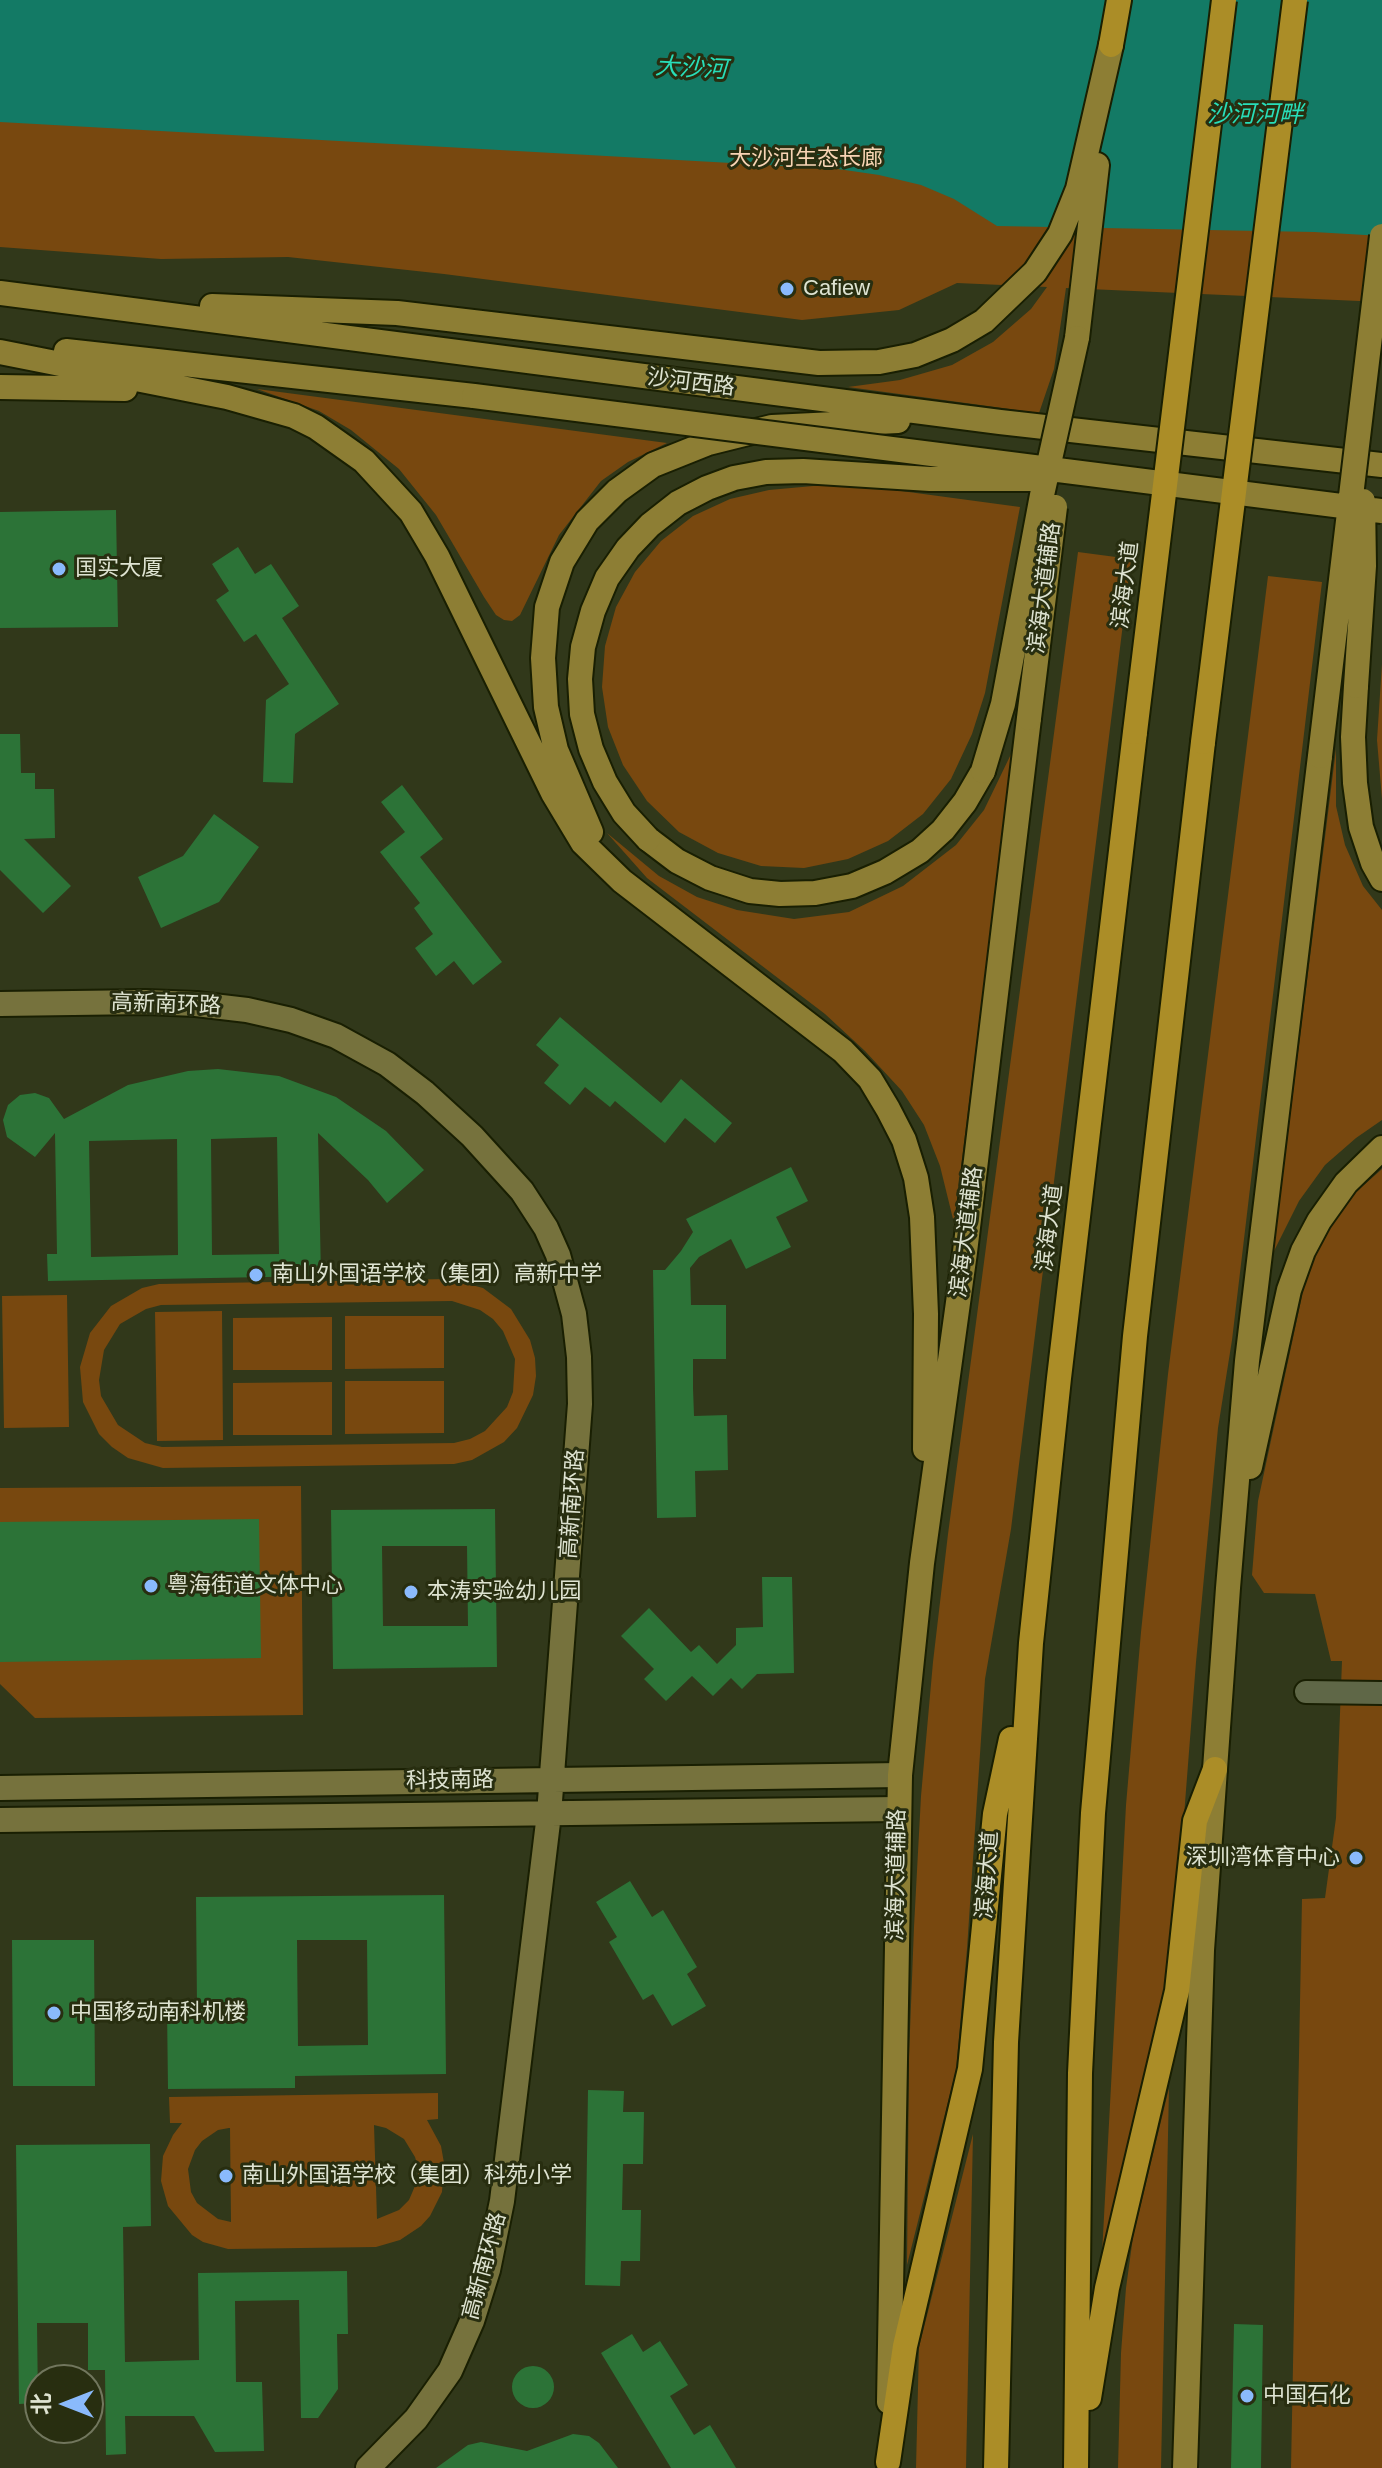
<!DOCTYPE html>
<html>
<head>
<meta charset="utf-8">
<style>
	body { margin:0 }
	#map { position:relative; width:1382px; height:2468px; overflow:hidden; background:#31381a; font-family:Helvetica,"Noto Sans SC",sans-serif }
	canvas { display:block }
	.north { position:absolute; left:24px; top:2364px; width:80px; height:80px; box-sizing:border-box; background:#282e10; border:2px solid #71765d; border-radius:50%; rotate:270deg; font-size:22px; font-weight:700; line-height:32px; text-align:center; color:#dee3d1 }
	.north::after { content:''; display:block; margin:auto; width:28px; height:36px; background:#8abafc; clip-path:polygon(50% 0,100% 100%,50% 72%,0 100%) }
</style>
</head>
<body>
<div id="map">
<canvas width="1382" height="2468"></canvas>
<div class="north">北</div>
</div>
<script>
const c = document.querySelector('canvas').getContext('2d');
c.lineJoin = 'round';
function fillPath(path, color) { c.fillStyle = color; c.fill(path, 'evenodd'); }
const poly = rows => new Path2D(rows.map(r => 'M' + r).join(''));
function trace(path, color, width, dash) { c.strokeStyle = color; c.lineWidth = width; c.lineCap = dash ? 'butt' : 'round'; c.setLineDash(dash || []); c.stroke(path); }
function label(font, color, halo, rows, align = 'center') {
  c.font = font + ' Helvetica,"Noto Sans SC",sans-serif'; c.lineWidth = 6; c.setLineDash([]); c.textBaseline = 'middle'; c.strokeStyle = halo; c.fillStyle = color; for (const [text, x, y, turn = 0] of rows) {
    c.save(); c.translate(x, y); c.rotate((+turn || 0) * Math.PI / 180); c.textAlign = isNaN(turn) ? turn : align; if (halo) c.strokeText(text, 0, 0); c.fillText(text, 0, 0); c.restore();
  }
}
fillPath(poly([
	[0,0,1382,0,1382,302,1066,288,1054,369,1039,413,848,387,900,380,952,365,993,342,1031,309,1047,287,957,283,899,310,802,320,444,274,288,257,161,259,0,247],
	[257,389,667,443,628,462,601,481,559,535,520,615,512,621,504,620,496,615,484,597,436,515,399,469,351,430,319,411],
	[813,486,864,486,1020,507,985,693,972,734,951,779,923,814,888,841,848,859,804,868,761,866,718,853,679,832,647,801,623,765,608,727,602,687,605,646,616,607,635,572,661,541,693,516,730,499,769,490],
	[1078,552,1131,559,1011,1529,985,1679,967,1949,956,2070,907,2265,909,2056,914,1927,921,1796,933,1662,948,1534],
	[1268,576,1322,582,1232,1340,1218,1428,1196,1662,1174,1944,1153,2066,1102,2254,1126,1805,1141,1632,1168,1374],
	[1382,664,1382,799,1377,740],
	[1336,749,1336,806,1345,845,1363,886,1382,910,1382,1120,1356,1138,1325,1165,1299,1201,1273,1253],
	[1013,750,954,1223,940,1166,924,1125,902,1091,865,1051,825,1014,647,878,607,833,659,876,697,897,737,910,794,919,849,912,903,886,956,845,984,810],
	[1382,1169,1382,2468,1291,2468,1302,1899,1325,1898,1336,1818,1342,1661,1331,1661,1315,1594,1264,1593,1252,1575,1258,1501,1308,1268,1328,1227,1356,1192],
	[449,1279,483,1288,511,1309,530,1340,535,1358,536,1376,533,1395,517,1428,504,1442,472,1460,454,1464,163,1468,128,1458,112,1447,99,1434,83,1402,80,1367,90,1333,111,1306,142,1288,159,1284],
	[452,1301,480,1310,493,1319,503,1331,515,1359,513,1392,507,1407,485,1431,470,1439,454,1443,162,1447,145,1443,118,1425,101,1396,99,1380,104,1350,120,1324,146,1309,161,1305],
	[67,1295,69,1427,4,1428,2,1296],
	[222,1311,223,1440,157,1441,155,1312],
	[345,1316,444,1316,444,1368,345,1369],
	[332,1317,332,1370,233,1370,233,1318],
	[345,1381,444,1381,444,1433,345,1434],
	[332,1382,332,1435,233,1435,233,1383],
	[301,1486,303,1715,35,1718,0,1684,0,1488],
	[1169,2088,1161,2468,1118,2468,1121,2353,1126,2288,1133,2237],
	[438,2093,438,2119,427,2120,441,2146,444,2163,442,2192,430,2216,421,2226,400,2240,376,2247,228,2249,203,2242,192,2235,168,2206,161,2181,163,2156,173,2135,182,2123,170,2123,169,2097],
	[374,2125,386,2128,404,2139,415,2157,418,2167,418,2179,409,2200,399,2210,377,2219],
	[229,2128,230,2128,231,2222,218,2219,197,2203,191,2192,188,2169,195,2150,202,2141,218,2130],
	[973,2134,966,2468,916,2468,919,2347]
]), '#78480f');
fillPath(poly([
	[0,0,1382,0,1382,236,1314,232,997,226,954,199,921,185,879,175,838,169,0,122]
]), '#137a65');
fillPath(poly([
	[116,510,118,627,0,628,0,512],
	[238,547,255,574,271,564,299,606,282,618,339,704,295,734,293,783,263,782,266,700,289,684,256,634,244,642,216,600,229,591,212,564],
	[0,734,20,734,21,773,35,773,35,789,54,789,55,838,24,839,71,886,43,913,0,870],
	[402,785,443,839,420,857,502,962,473,985,454,961,436,976,415,948,433,934,414,908,420,903,380,852,405,832,381,802],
	[214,814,259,847,219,902,161,928,138,877,183,856],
	[560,1017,661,1103,681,1079,732,1123,715,1143,685,1118,665,1143,615,1101,610,1107,585,1087,570,1105,544,1083,559,1065,536,1045],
	[218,1069,279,1076,336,1097,386,1131,424,1170,387,1203,368,1180,318,1133,321,1276,48,1281,47,1254,57,1254,55,1133,35,1157,7,1137,3,1120,8,1105,20,1095,35,1093,49,1098,64,1119,128,1085,188,1071],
	[277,1137,279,1254,212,1255,211,1139],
	[177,1139,178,1255,91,1257,89,1141],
	[791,1167,808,1201,776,1217,791,1247,746,1269,731,1239,699,1257,690,1268,691,1305,726,1305,726,1359,693,1359,693,1388,694,1416,727,1415,728,1470,695,1471,696,1517,657,1518,653,1270,665,1270,681,1251,693,1232,686,1219],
	[495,1509,497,1667,333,1669,331,1510],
	[382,1546,467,1546,468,1626,383,1626],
	[259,1519,261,1658,0,1662,0,1522],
	[762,1577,792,1577,794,1673,757,1674,742,1689,731,1678,713,1696,692,1676,666,1701,644,1679,654,1669,621,1636,649,1608,691,1652,699,1645,717,1664,736,1645,736,1628,763,1627],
	[630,1881,652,1917,663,1910,697,1967,687,1974,706,2006,672,2026,653,1994,643,2000,609,1942,617,1937,596,1902],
	[444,1895,446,2074,295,2076,295,2088,168,2089,167,2008,197,2008,196,1897],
	[297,1940,367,1940,368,2045,298,2046],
	[12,1940,94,1940,95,2086,13,2086],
	[588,2090,624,2091,623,2112,644,2112,643,2164,623,2164,622,2210,641,2210,640,2261,621,2261,620,2286,585,2285],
	[150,2144,151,2226,123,2227,125,2362,199,2360,198,2273,347,2271,348,2334,337,2334,338,2389,318,2418,301,2418,299,2300,235,2301,236,2382,262,2382,264,2451,215,2452,194,2416,125,2416,126,2454,106,2455,105,2370,88,2370,88,2323,37,2323,38,2403,19,2404,16,2145],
	[1234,2324,1263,2325,1261,2468,1231,2468],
	[632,2334,643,2352,660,2341,688,2385,670,2396,694,2435,710,2425,736,2468,671,2468,601,2353],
	'512 2387a21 21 0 1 1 42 0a21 21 0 1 1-42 0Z',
	[573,2434,589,2436,599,2443,618,2468,436,2468,468,2445,481,2442,527,2451]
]), '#2c7337');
const street = poly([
	[1306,1692,1382,1693]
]);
const secondary = poly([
	[0,1004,146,1002,196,1004,247,1010,291,1020,336,1036,387,1064,425,1093,472,1136,522,1191,546,1228,558,1255,574,1314,579,1357,580,1404,549,1814,502,2201,488,2270,472,2321,450,2371,416,2419,368,2468],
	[0,1788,900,1775],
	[0,1820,898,1809]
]);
const primary = poly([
	[0,293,1000,422,1382,465],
	[212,306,397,313,819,363,879,362,915,355,952,340,984,321,1035,272,1060,234,1078,189,1111,45],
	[1077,338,1097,165],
	[66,351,474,396],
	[0,352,227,397,294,416,316,427,364,461,411,512,437,556,553,793,583,843,622,881,843,1051,870,1079,888,1109,904,1140,916,1178,922,1217,926,1314,925,1449],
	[0,387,125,389],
	[1356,686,1353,737,1355,783,1361,827,1373,863,1382,879],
	[591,832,556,750,546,707,543,658,547,607,562,562,587,521,617,491,653,465,708,443,772,427,898,421],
	[648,839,677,861,710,878,750,891,780,894,815,893,852,886,885,872,920,851,943,830,965,802,983,771],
	[1250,1467,1289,1290,1303,1251,1319,1221,1346,1183,1382,1148],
	[889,2402,900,1775,922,1563,965,1252,1029,718],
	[1185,2468,1202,1950,1228,1588,1247,1361,1320,756]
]);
const highway = poly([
	[1111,45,1119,0],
	[1089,2398,1107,2288,1177,1991,1195,1821,1215,1769],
	[888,2462,905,2346,970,2069,995,1814,1011,1739],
	[996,2468,1006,2042,1031,1643,1059,1378,1135,732],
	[1076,2468,1080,2073,1093,1813,1135,1336,1203,742]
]);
trace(street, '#191f02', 26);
trace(secondary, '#191f02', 28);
trace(primary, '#191f02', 28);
trace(highway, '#191f02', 28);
trace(street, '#5f6747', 22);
trace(secondary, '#76723d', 24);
trace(primary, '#8d7e34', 24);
trace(highway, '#ab8d27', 24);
const primaryBridge = poly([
	[474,396,1382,511],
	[1356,686,1364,566,1363,501],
	[1029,718,1055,507],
	[1320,756,1382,236],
	[983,771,1003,704,1042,495,1077,338],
	[648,839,624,813,605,782,591,749,582,714,580,679,583,647,593,611,607,578,628,548,650,525,678,503,707,488,734,478,766,472,803,471,930,479,1035,479]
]);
const highwayBridge = poly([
	[1135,732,1224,0],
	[1203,742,1295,0]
]);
trace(primaryBridge, '#191f02', 28, []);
trace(highwayBridge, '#191f02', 28, []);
trace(primaryBridge, '#8d7e34', 24);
trace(highwayBridge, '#ab8d27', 24);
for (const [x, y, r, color] of [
	[787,289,8,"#8abafc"],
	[59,569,8,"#8abafc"],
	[256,1275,8,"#8abafc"],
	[151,1586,8,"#8abafc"],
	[411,1592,8,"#8abafc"],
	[1356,1858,8,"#8abafc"],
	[54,2013,8,"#8abafc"],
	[226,2176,8,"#8abafc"],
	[1247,2396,8,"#8abafc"]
]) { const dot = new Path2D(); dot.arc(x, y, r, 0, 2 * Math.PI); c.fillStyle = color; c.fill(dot); trace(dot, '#282e10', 3); }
label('22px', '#f8d4b4', '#282e10', [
	["大沙河生态长廊",806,159]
]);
label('22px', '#dee3d1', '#282e10', [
	["Cafiew",803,289],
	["国实大厦",75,569],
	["南山外国语学校（集团）高新中学",272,1275],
	["粤海街道文体中心",167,1586],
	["本涛实验幼儿园",427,1592],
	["深圳湾体育中心",1340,1858,"right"],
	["中国移动南科机楼",70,2013],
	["南山外国语学校（集团）科苑小学",242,2176],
	["中国石化",1263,2396]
], 'left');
label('22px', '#dee3d1', '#282e10', [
	["沙河西路",691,383,7],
	["滨海大道",1126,585,-83],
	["滨海大道辅路",1045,588,-83],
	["高新南环路",166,1005,2],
	["滨海大道",1050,1228,-83],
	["滨海大道辅路",967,1232,-83],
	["高新南环路",573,1504,-86],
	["科技南路",450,1781,-1],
	["滨海大道辅路",897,1875,-89],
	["滨海大道",988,1875,-86],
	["高新南环路",485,2266,-75]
]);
label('italic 24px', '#28deb9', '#282e10', [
	["大沙河",691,69,3],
	["沙河河畔",1255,115]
]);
</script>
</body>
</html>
